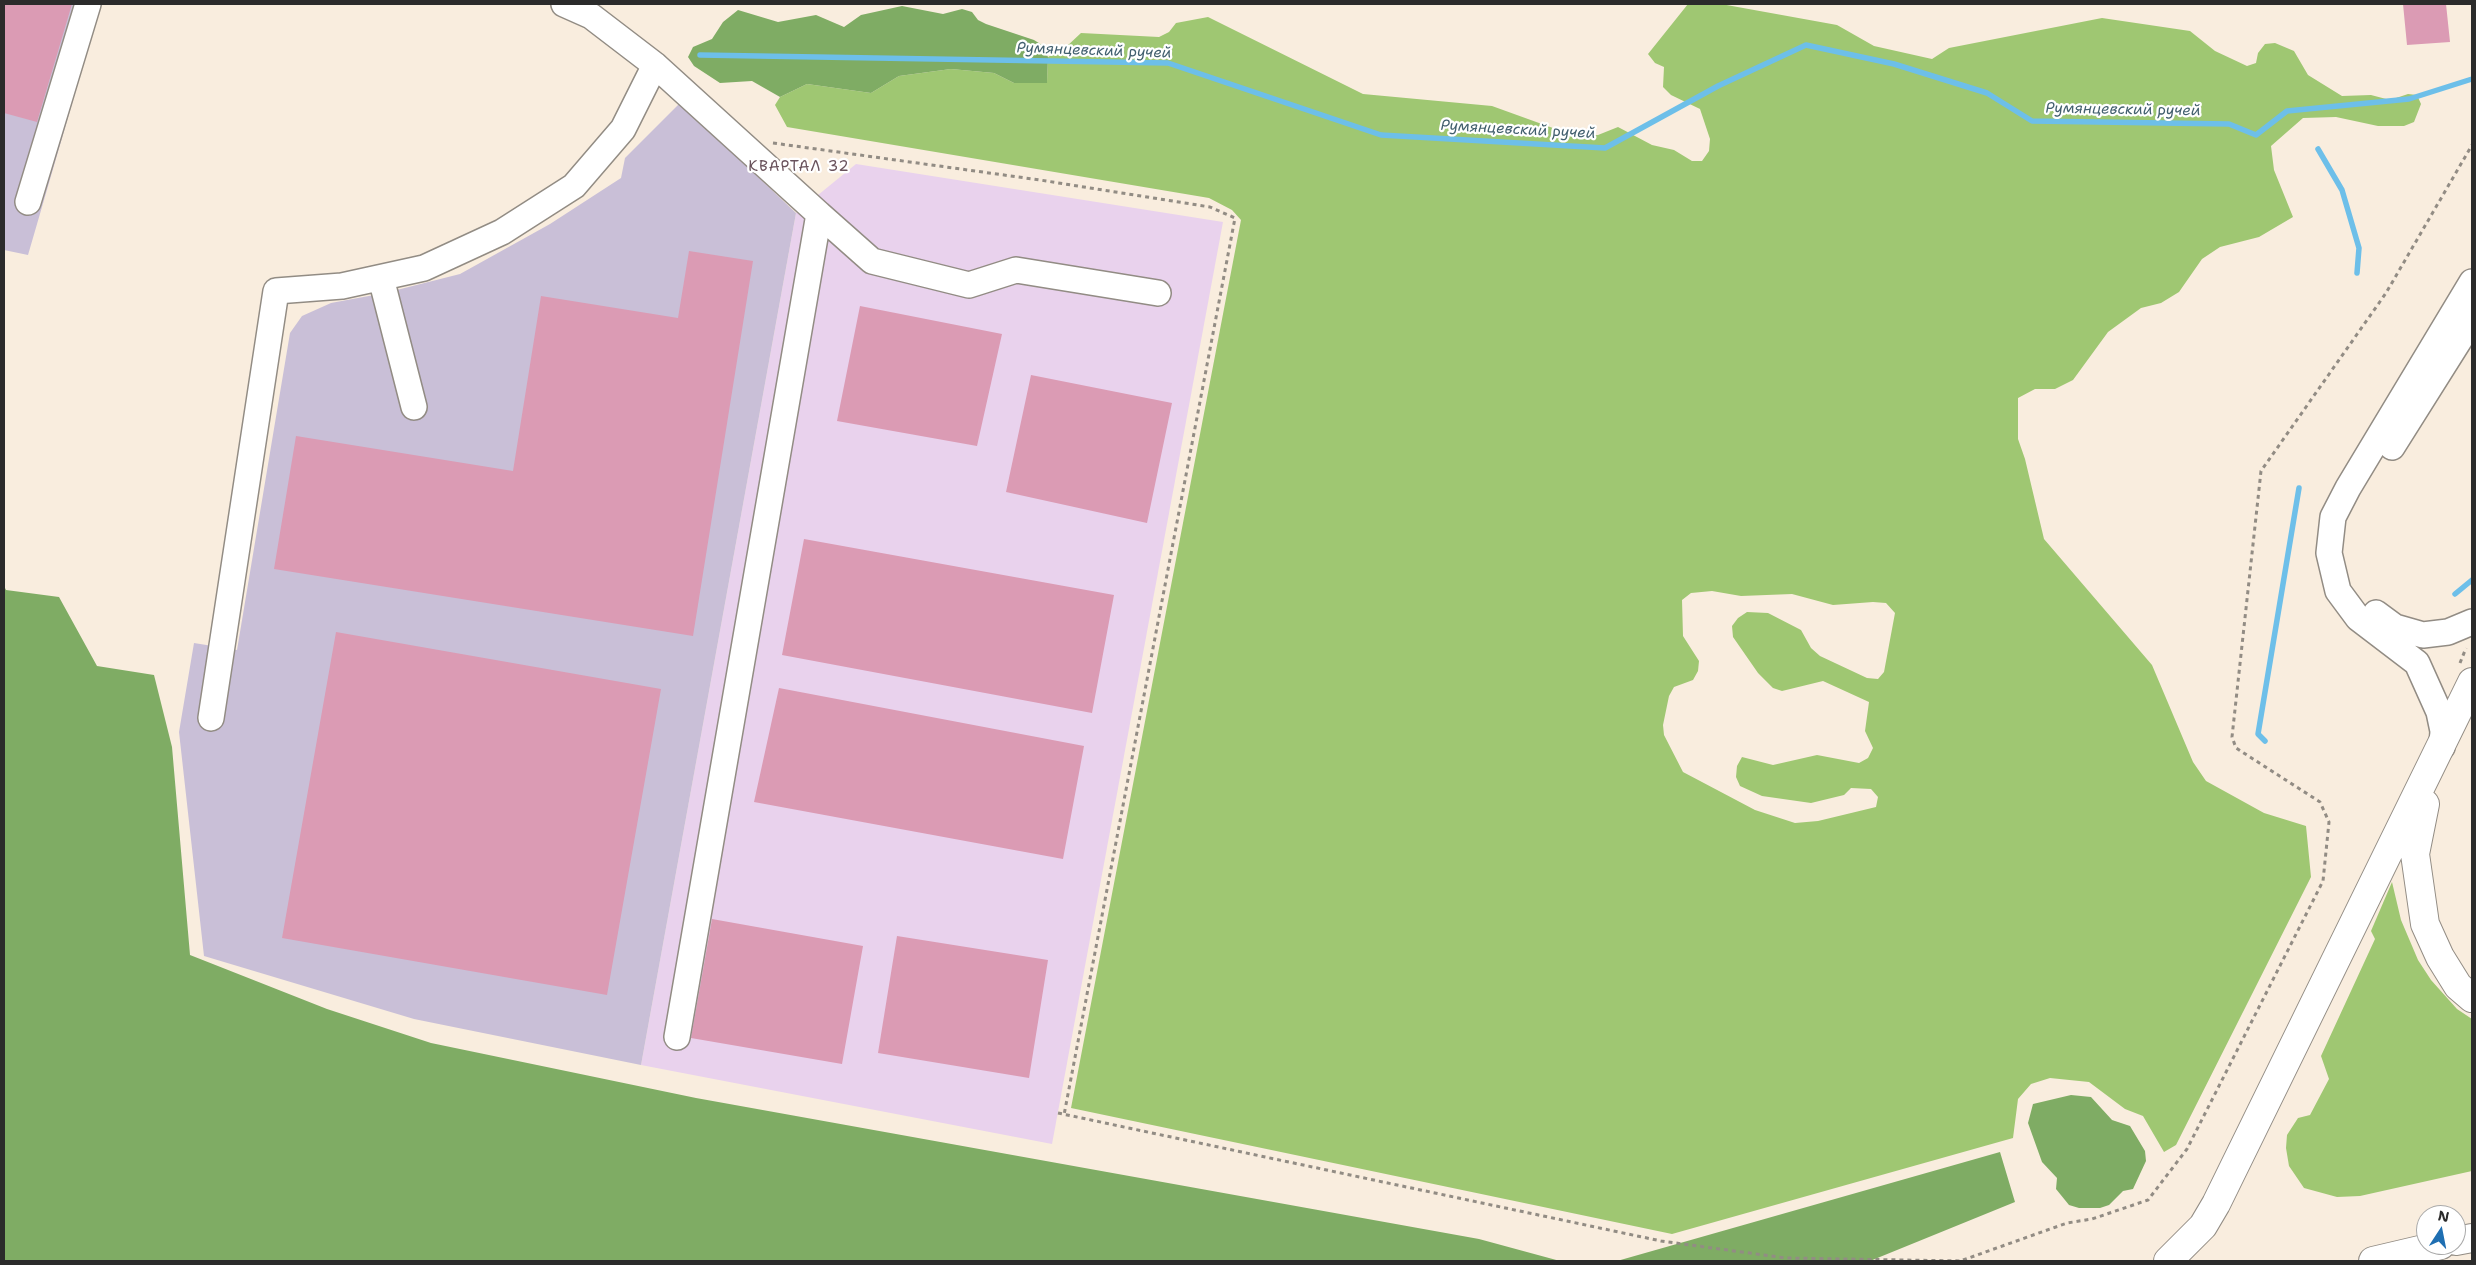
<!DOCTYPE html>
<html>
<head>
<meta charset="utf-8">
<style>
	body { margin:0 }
	#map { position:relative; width:2476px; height:1265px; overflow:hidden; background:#f9edde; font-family:"Shantell Sans",sans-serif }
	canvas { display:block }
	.frame { position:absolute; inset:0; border:5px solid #2b2b2b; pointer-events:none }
	.north { position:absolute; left:2416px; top:1205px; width:50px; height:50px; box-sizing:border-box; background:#fff; border:1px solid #aaa; border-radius:50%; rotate:11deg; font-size:14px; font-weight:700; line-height:20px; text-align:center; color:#2b2b2b }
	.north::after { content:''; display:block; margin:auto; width:18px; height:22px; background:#1f6fb2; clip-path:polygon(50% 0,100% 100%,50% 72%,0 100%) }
</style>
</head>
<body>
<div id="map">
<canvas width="2476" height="1265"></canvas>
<div class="frame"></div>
<div class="north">N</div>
</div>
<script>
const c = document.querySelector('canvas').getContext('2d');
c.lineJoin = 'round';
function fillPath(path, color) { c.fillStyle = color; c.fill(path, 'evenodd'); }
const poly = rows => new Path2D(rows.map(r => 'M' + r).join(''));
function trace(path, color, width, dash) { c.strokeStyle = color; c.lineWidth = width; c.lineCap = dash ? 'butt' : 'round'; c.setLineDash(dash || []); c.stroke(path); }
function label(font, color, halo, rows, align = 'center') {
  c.font = font + ' "Shantell Sans",sans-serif'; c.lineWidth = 4.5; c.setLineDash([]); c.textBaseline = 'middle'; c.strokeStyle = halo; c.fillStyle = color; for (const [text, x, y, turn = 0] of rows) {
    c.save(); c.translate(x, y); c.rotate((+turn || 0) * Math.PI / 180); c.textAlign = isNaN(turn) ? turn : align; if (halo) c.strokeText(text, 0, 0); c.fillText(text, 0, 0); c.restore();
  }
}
fillPath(poly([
	[856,164,1223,222,1052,1144,641,1065,796,213]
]), '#e9d2ed');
fillPath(poly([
	[4,4,101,4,28,255,4,250],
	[680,103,796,213,641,1065,414,1019,204,956,179,732,194,643,237,650,290,333,302,316,331,303,385,293,460,274,550,224,621,178,625,158]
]), '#c9bfd7');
fillPath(poly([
	[1688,4,1721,4,1837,25,1874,46,1932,59,1949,48,2102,18,2190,31,2215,51,2247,66,2256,63,2258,53,2265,44,2275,43,2294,51,2308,75,2342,96,2371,95,2390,100,2408,94,2417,95,2421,104,2414,122,2404,126,2378,126,2336,117,2303,118,2271,146,2274,170,2293,217,2259,237,2220,247,2202,259,2179,292,2161,303,2141,308,2108,332,2073,380,2055,389,2035,389,2018,398,2018,439,2025,459,2044,539,2152,665,2193,762,2206,781,2264,813,2306,826,2311,877,2176,1145,2164,1152,2143,1116,2125,1109,2089,1082,2050,1078,2031,1084,2018,1099,2013,1138,1672,1234,1071,1108,1241,220,1232,210,1209,198,787,127,775,105,780,97,807,84,871,93,899,76,951,69,994,73,1014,83,1047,82,1048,57,1066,47,1081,33,1159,37,1169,32,1176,23,1208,17,1363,94,1492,106,1575,136,1598,135,1618,127,1652,145,1674,150,1692,161,1702,161,1709,151,1710,139,1700,109,1671,95,1663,87,1664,67,1655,63,1648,54],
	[1712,591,1741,596,1792,594,1833,605,1873,602,1886,603,1895,613,1884,672,1878,679,1867,678,1820,656,1811,648,1801,630,1768,613,1747,612,1738,618,1732,626,1733,637,1758,673,1773,688,1782,691,1823,681,1869,702,1865,731,1873,748,1868,758,1859,763,1817,755,1773,765,1742,757,1737,766,1736,777,1740,786,1762,796,1811,803,1844,795,1851,788,1871,789,1878,797,1876,807,1818,821,1795,823,1755,810,1683,772,1664,735,1663,725,1669,696,1674,687,1693,680,1698,671,1699,661,1683,636,1682,600,1691,593],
	[2392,882,2401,920,2418,960,2431,980,2457,1009,2472,1019,2472,1171,2360,1196,2337,1197,2304,1188,2289,1166,2286,1148,2287,1135,2298,1118,2310,1115,2329,1079,2321,1056,2375,939,2371,931]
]), '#9fc772');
fillPath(poly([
	[902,6,943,14,962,9,972,12,978,20,986,24,1034,40,1042,45,1048,57,1047,83,1014,83,994,73,951,69,899,76,871,93,807,84,780,97,752,81,720,83,694,66,688,57,693,47,712,39,723,22,738,10,778,22,816,15,844,27,861,15],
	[4,586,6,590,59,597,97,666,154,675,172,747,190,955,327,1009,431,1043,696,1098,1479,1239,1560,1261,4,1261],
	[2071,1095,2091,1097,2112,1120,2130,1126,2145,1151,2146,1161,2133,1189,2123,1191,2109,1205,2100,1208,2079,1208,2069,1205,2056,1189,2057,1178,2042,1162,2028,1123,2033,1104],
	[2000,1152,2015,1202,1870,1261,1617,1261]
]), '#7fac64');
trace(poly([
	[700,55,1168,63,1381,135,1605,148,1718,86,1806,45,1894,64,1987,93,2032,121,2229,124,2256,135,2287,111,2409,99,2472,79],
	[2318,149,2342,190,2359,248,2357,273],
	[2455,594,2472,580],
	[2265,741,2258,734,2299,488]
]), '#6dbfe9', 5.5);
fillPath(poly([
	[4,4,72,4,37,122,4,113],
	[2403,4,2446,4,2450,42,2407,45],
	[689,251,753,261,693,636,274,569,296,436,513,471,541,296,678,318],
	[860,306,1002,334,977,446,837,421],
	[1031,375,1172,403,1147,523,1006,492],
	[804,539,1114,595,1092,713,782,655],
	[336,632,661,689,607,995,282,938],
	[779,688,1084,746,1063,859,754,802],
	[712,919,863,946,842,1064,691,1038],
	[897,936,1048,960,1029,1078,878,1053]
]), '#db9bb4');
const minor = poly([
	[564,4,591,16,655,65,819,214,677,1037],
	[28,202,88,4],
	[819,214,872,261,969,285,1016,270,1158,293],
	[381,278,414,407],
	[2392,447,2472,320],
	[2376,613,2395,627,2423,635,2448,632,2472,622],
	[211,718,276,291,342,286,424,268,502,232,574,186,623,129,655,65],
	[2442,747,2443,731,2439,712,2417,663,2358,618,2338,591,2329,553,2333,517,2348,488,2472,282]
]);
const major = poly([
	[2425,804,2415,854,2425,924,2440,957,2458,986,2472,998],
	[2168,1261,2203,1226,2216,1204,2472,682]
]);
const highway = poly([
	[2456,1241,2472,1238],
	[2373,1261,2441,1245]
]);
trace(minor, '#928c84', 28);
trace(major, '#928c84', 30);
trace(highway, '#928c84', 30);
trace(poly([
	[773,143,1040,180,1210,207,1235,218,1064,1115],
	[2460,663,2466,648],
	[1058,1113,1661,1241,1786,1258,1963,1261],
	[1963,1260,2067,1223,2092,1219,2148,1200,2187,1149,2323,881,2329,822,2320,802,2236,748,2232,737,2261,471,2386,293,2472,145]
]), '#928c84', 3, [4, 4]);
trace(minor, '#fff', 25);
trace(major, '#fff', 28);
trace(highway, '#fff', 28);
label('italic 15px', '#425f6e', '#fff', [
	["Румянцевский ручей",1094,51,2],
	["Румянцевский ручей",2123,110,1],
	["Румянцевский ручей",1518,130,3]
]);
c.letterSpacing = '1px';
label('15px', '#69525b', '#fff', [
	["КВАРТАЛ 32",799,167]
]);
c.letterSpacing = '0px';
</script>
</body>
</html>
